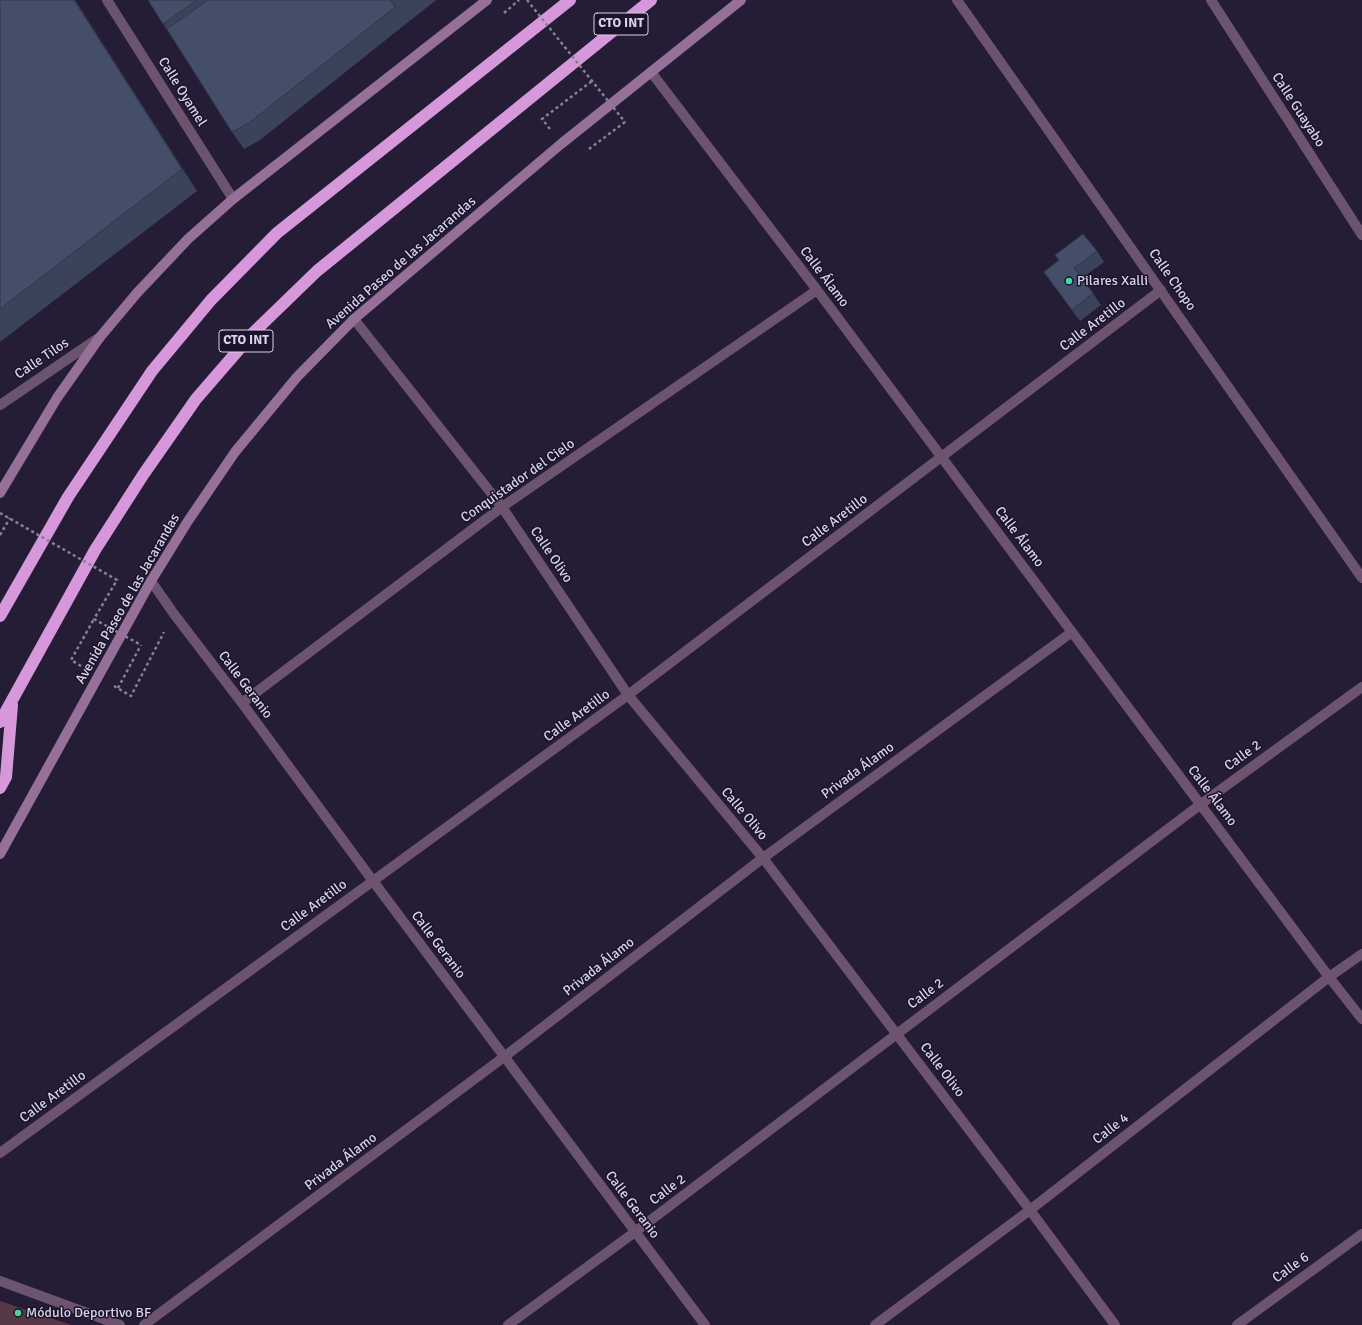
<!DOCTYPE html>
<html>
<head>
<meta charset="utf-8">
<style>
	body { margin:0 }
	canvas { display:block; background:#251d35 }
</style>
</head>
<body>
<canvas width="1362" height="1325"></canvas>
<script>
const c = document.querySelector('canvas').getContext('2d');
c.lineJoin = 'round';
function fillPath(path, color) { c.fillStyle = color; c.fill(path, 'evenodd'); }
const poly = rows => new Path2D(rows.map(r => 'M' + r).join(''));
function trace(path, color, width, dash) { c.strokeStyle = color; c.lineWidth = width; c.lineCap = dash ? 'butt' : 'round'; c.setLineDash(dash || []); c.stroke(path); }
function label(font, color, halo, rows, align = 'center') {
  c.font = font + ' Signika,sans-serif'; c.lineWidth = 3; c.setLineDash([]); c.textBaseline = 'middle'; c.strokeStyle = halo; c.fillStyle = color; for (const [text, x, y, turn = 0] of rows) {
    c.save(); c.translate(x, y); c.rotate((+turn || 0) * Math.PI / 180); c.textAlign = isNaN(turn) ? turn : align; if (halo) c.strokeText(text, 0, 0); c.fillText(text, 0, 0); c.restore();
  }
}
fillPath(poly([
	[0,1301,71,1325,0,1325]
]), '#573846');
trace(poly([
	[504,13,519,0],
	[550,129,542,119,592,81],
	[589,149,625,122],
	[0,535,10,518],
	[81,666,71,660,94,619],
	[114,686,131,696,164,632],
	[118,688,141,645]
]), '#878195', 2.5, [3, 3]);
trace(poly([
	[107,0,233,199],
	[957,0,1362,578],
	[1211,0,1362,235],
	[651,72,817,290,1329,977,1362,1019],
	[354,319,502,507,628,695,763,858,1030,1210,1115,1325],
	[0,405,100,337],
	[151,581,174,614,242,703,373,881,705,1325],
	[242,703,502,507,817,290],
	[0,1153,628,695,1161,290],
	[144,1325,504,1057,763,858,1072,632],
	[508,1325,635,1232,1201,804,1362,687],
	[875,1325,1030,1210,1329,977,1362,954],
	[1237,1325,1362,1234]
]), '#6d546e', 10);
trace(poly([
	[0,1281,120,1325]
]), '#6d546e', 10);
trace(poly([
	[0,493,57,398,100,337,137,293,188,239,233,199,487,0],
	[0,854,151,581,188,521,235,452,297,377,354,319,561,144,741,0]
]), '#97709a', 10);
trace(poly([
	[0,616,68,497,152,371,211,300,277,233,570,0],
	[0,722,95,550,143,475,196,399,254,332,317,271,651,0],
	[0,788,6,777,12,705]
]), '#d698da', 12);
trace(poly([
	[527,0,625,122],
	[0,513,117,580,94,619,141,645]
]), '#878195', 2.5, [3, 3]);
fillPath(poly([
	[0,0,75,0,197,191,0,342],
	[148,0,436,0,407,23,405,21,407,23,260,140,244,149,232,132],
	[1097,251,1104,262,1082,278,1101,305,1080,321,1044,272,1059,261,1055,255]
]), '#3b435a');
fillPath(poly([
	[74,0,75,0,197,191,182,169]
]), '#30374a');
const building = poly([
	[0,0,74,0,182,169,0,309,0,0],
	[148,0,197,0,163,24,148,0],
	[208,0,390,0,395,7,249,123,232,132,167,29,208,0],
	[1083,234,1097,251,1074,268,1093,293,1072,310,1044,272,1059,260,1055,255,1083,234]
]);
fillPath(building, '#454e69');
trace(building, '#30374a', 1);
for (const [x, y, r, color] of [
	[1069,281,4,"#48d49d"],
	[18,1313,4,"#48d49d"]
]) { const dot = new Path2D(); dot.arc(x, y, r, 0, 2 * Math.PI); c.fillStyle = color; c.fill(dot); trace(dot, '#1b132b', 1.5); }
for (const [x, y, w] of [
	[621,24,54],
	[246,341,54]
]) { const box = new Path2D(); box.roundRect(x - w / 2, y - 11, w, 22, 3); c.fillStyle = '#1b132b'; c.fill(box); trace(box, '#d8d3e4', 1); }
label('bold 13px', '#d8d3e4', null, [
	["CTO INT",621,24],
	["CTO INT",246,341]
]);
label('14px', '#d8d3e4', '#1b132b', [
	["Calle Oyamel",182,92,58],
	["Calle Guayabo",1298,110,57],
	["Avenida Paseo de las Jacarandas",401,263,-41],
	["Calle Álamo",824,277,53],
	["Calle Chopo",1172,280,55],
	["Calle Aretillo",1093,325,-37],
	["Calle Tilos",42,359,-34],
	["Conquistador del Cielo",518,481,-35],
	["Calle Aretillo",835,521,-37],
	["Calle Álamo",1019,537,53],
	["Calle Olivo",551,555,56],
	["Avenida Paseo de las Jacarandas",128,599,-60],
	["Calle Geranio",245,685,53],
	["Calle Aretillo",577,716,-36],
	["Calle 2",1243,756,-36],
	["Privada Álamo",858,771,-36],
	["Calle Álamo",1212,796,53],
	["Calle Olivo",744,814,50],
	["Calle Aretillo",314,906,-36],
	["Calle Geranio",438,945,53],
	["Privada Álamo",599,967,-38],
	["Calle 2",926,994,-37],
	["Calle Olivo",942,1070,53],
	["Calle Aretillo",53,1097,-36],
	["Calle 4",1111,1129,-38],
	["Privada Álamo",341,1162,-37],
	["Calle 2",668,1190,-37],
	["Calle Geranio",632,1205,53],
	["Calle 6",1291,1268,-36]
]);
label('14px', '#d8d3e4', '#1b132b', [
	["Pilares Xalli",1077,281],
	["Módulo Deportivo BF",26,1313]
], 'left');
</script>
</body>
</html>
